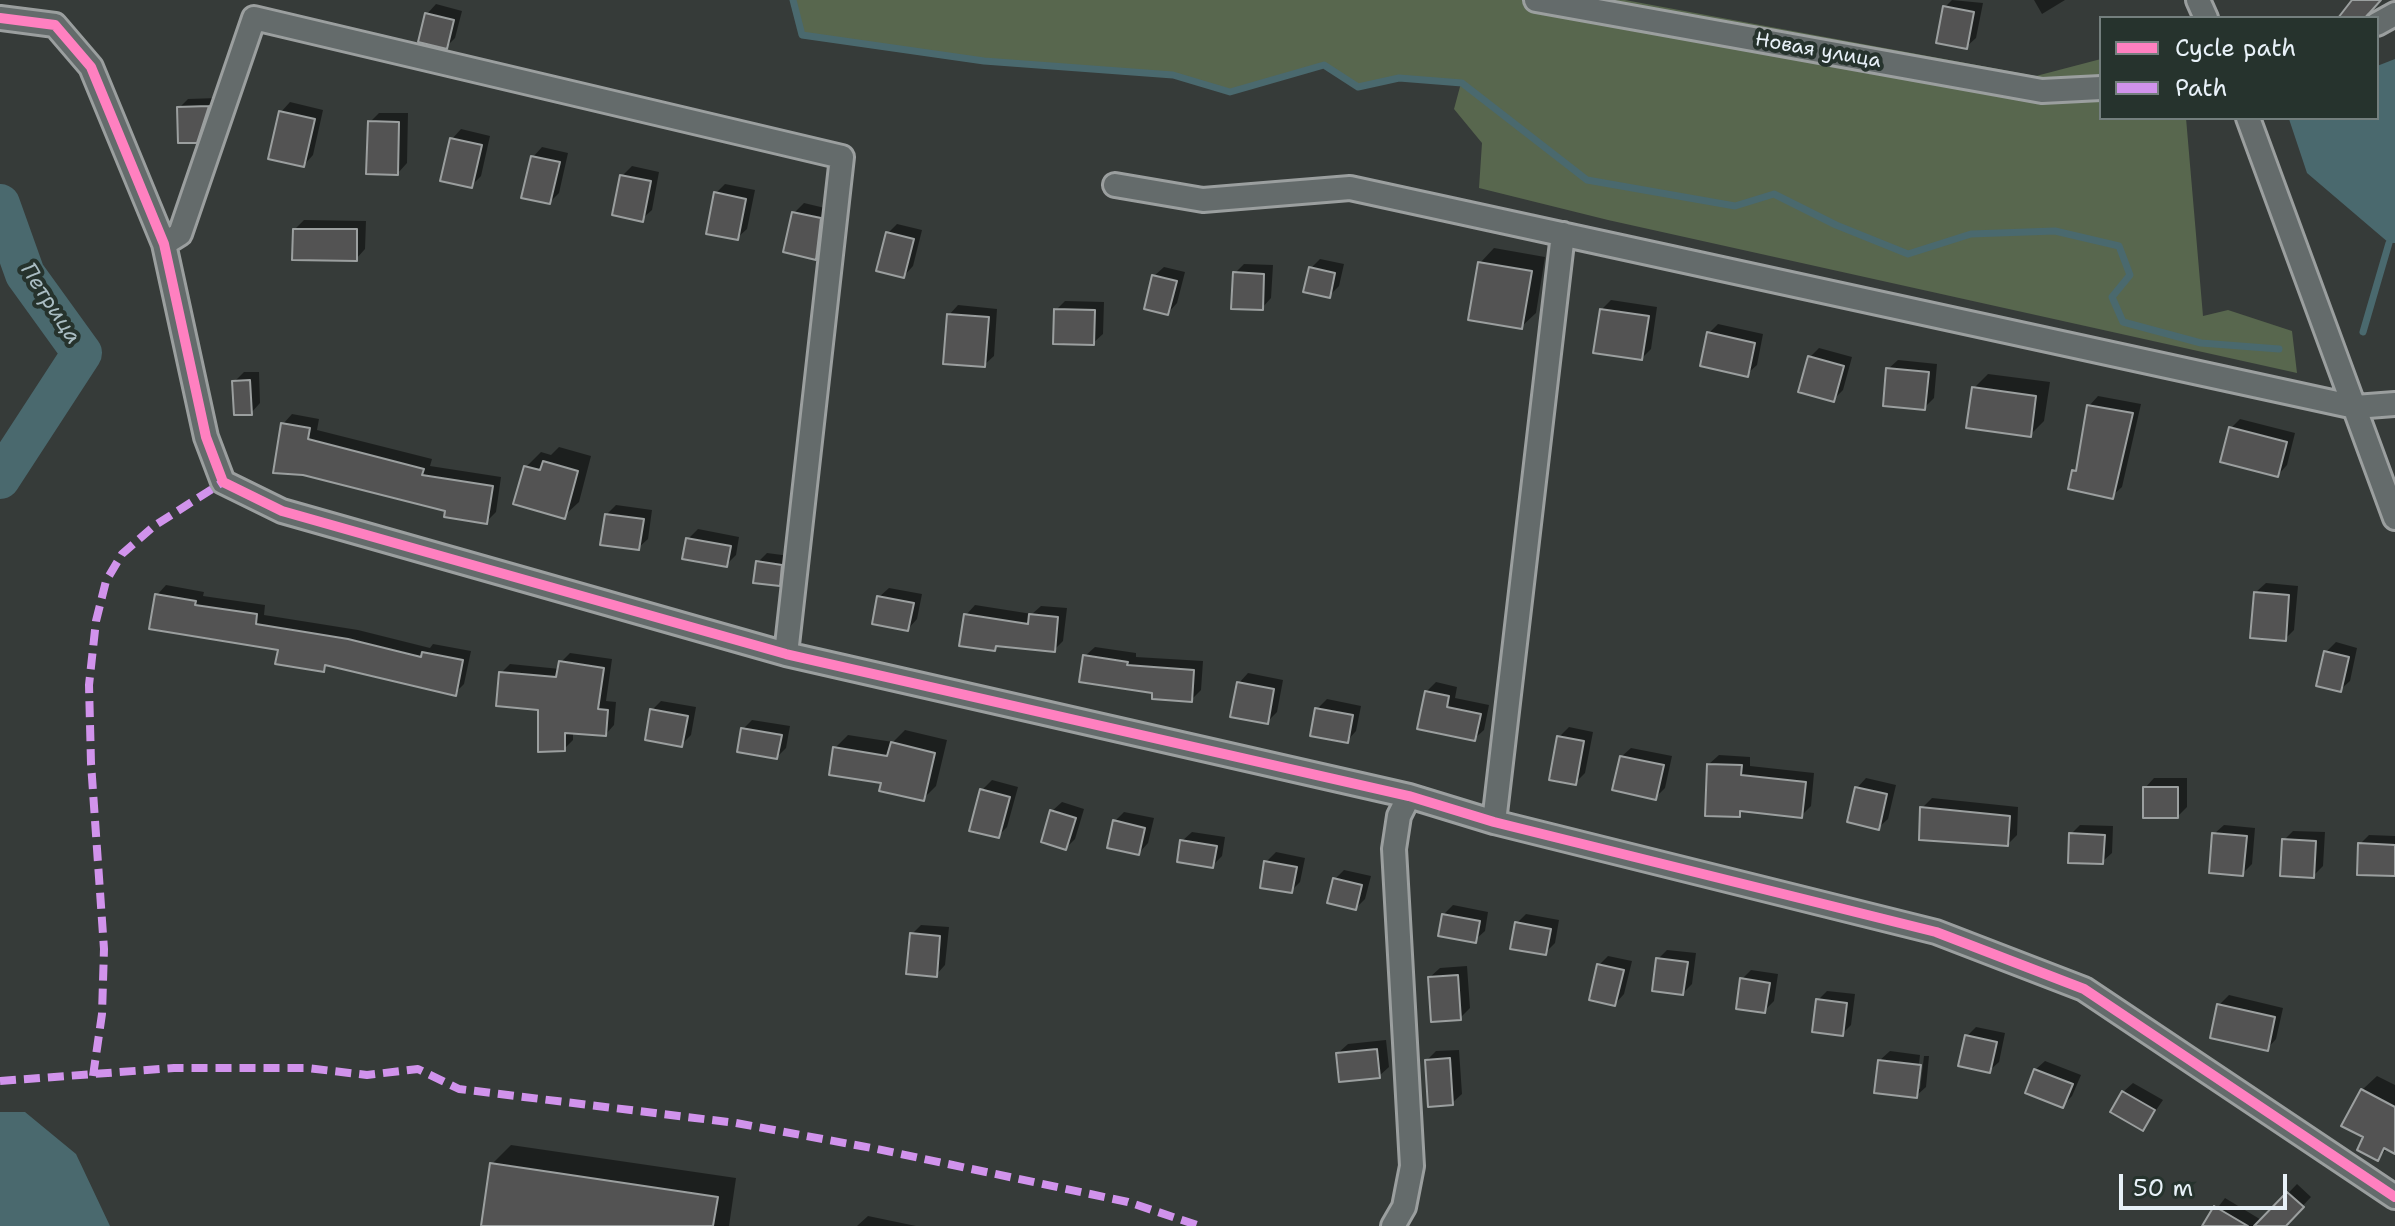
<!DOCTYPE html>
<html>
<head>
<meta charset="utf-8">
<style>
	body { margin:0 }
	#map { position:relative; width:2395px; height:1226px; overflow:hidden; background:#363b39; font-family:"Shantell Sans",sans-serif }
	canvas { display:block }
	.legend { position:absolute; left:2099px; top:16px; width:280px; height:104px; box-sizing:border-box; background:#26332d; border:2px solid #747f7e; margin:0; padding:10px 14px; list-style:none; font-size:24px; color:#e8f1f8 }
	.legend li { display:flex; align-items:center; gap:16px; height:40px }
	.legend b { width:40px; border:2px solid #747f7e }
	.scale { position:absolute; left:2119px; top:1174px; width:168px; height:36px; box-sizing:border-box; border:4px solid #e8f1f8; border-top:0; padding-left:10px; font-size:24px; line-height:28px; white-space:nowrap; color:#e8f1f8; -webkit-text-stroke:6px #26332d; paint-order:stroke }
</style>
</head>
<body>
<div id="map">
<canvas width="2395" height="1226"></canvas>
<ul class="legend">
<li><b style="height:10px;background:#ff80c0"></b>Cycle path</li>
<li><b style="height:10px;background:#d193ec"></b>Path</li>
</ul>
<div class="scale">50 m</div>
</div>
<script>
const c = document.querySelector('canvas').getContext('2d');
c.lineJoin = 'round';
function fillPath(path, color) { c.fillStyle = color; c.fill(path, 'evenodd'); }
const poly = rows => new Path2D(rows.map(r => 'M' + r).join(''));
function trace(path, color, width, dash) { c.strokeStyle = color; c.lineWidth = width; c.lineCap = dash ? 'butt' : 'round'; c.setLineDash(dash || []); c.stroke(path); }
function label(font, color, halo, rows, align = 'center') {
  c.font = font + ' "Shantell Sans",sans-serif'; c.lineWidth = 8; c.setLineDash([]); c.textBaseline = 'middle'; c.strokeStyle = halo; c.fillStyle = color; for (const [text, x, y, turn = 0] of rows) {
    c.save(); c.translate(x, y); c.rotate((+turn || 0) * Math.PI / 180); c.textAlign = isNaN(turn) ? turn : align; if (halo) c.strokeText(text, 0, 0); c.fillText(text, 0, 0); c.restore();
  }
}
fillPath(poly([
	[793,0,1625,0,2036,76,2101,59,2101,118,2186,118,2203,316,2228,310,2292,331,2297,373,1608,220,1479,188,1482,143,1454,109,1461,83,1399,78,1358,87,1324,65,1230,92,1173,75,984,61,802,35]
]), '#58674e');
fillPath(poly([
	[2395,59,2395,243,2389,243,2307,173,2289,119,2377,118,2377,66],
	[0,1112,25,1112,76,1154,110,1226,0,1226]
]), '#4a696e');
fillPath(poly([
	[1952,0,1983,3,1976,38,1966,47,1945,7],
	[2034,0,2065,0,2042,14],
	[436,4,462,11,455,38,446,47,427,14],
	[217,98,205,131,196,141,179,108,188,99],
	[290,102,323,110,313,155,304,165,281,112],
	[379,113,408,113,407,163,398,173,370,122],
	[461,129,490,136,481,176,471,186,452,139],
	[542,147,568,153,559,193,550,202,533,157],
	[632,166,659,172,652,210,642,219,622,176],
	[725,184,755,190,747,229,737,238,716,193],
	[804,203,829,209,825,249,816,258,794,213],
	[304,220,366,221,365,249,356,259,295,229],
	[897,224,922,230,913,266,904,276,888,233],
	[1494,248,1545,257,1536,313,1521,327,1480,263],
	[1320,259,1344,264,1339,286,1329,296,1311,268],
	[1244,264,1273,265,1271,298,1262,308,1235,273],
	[1164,267,1185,272,1177,303,1168,313,1154,276],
	[1611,300,1657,307,1651,349,1642,358,1601,310],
	[1065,301,1104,302,1103,334,1093,343,1056,310],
	[958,305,997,309,994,356,984,365,949,315],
	[1718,324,1763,334,1757,365,1747,374,1709,333],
	[1819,348,1852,357,1843,390,1833,400,1810,357],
	[1898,360,1937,364,1934,398,1924,408,1888,369],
	[244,372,259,372,260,403,251,413,234,382],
	[1988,374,2050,382,2044,421,2030,435,1974,388],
	[2098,396,2141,404,2122,487,2112,496,2074,471,2079,466,2089,406],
	[292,414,319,419,317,430,432,459,430,466,501,477,496,512,486,522,303,473,283,424],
	[2240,419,2295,433,2287,465,2278,475,2231,428],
	[559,447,591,456,579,502,564,516,526,467,541,452,551,455],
	[616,505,652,510,648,539,638,548,606,515],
	[698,529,739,537,736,555,726,565,688,539],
	[767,553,790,556,788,575,779,584,758,562],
	[2266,583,2298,586,2294,630,2285,639,2256,592],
	[166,585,204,592,203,596,265,605,264,615,358,630,430,648,433,644,471,651,464,684,455,693,329,664,323,669,157,595],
	[889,588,922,594,917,619,908,629,879,597],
	[975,605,1032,614,1041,606,1067,608,1063,641,1054,650,999,645,994,649,966,615],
	[2336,642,2357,648,2350,681,2340,690,2326,652],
	[1095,647,1136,653,1136,657,1203,661,1201,690,1192,699,1154,691,1085,656],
	[570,653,612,659,606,701,616,702,614,725,606,734,573,732,573,740,564,749,540,708,501,673,510,664,560,669,561,662],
	[1248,673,1283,680,1277,712,1267,722,1239,683],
	[1436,682,1457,687,1455,698,1489,705,1484,730,1474,739,1426,692],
	[1327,699,1361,706,1356,731,1347,741,1317,709],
	[661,701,696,707,691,735,682,744,652,710],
	[752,720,790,726,786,748,777,757,743,729],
	[1569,727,1593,732,1585,773,1576,782,1559,737],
	[905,730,947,740,936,786,923,799,883,781,835,748,848,735,893,742],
	[1631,748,1672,756,1665,788,1656,797,1621,757],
	[1719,755,1750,757,1750,766,1814,773,1811,806,1801,816,1744,810,1739,815,1709,764],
	[1866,778,1896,785,1888,819,1878,828,1857,788],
	[2154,778,2187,778,2187,807,2178,816,2145,788],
	[992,780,1018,787,1007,827,998,836,982,790],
	[1932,798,2018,807,2017,835,2008,844,1922,808],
	[1062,802,1084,809,1075,839,1066,848,1052,811],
	[1124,812,1154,818,1148,843,1139,853,1115,821],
	[2080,825,2113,826,2112,853,2102,862,2071,834],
	[2224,825,2255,828,2252,864,2242,874,2214,834],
	[2293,831,2325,832,2323,866,2314,875,2284,840],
	[1192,832,1225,837,1222,856,1213,865,1182,841],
	[2369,835,2395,836,2395,874,2360,844],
	[1276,852,1305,858,1300,882,1291,891,1266,862],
	[1344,870,1371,876,1365,899,1356,908,1335,879],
	[1453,905,1488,912,1485,931,1475,940,1443,915],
	[1526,914,1559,920,1555,943,1545,953,1517,923],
	[921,925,949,927,945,965,936,975,912,934],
	[1667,950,1696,953,1692,984,1683,993,1658,959],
	[1608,956,1632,961,1624,994,1615,1004,1599,965],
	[1467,966,1470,1008,1460,1018,1430,977,1440,968],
	[1751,970,1778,974,1774,1001,1764,1011,1742,979],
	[1827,991,1855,994,1851,1025,1842,1034,1818,1000],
	[2229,995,2283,1008,2276,1039,2267,1049,2219,1005],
	[1976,1027,2005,1033,1999,1062,1989,1071,1967,1036],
	[1386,1040,1389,1067,1379,1076,1338,1053,1348,1044],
	[1459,1050,1462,1094,1452,1103,1427,1060,1436,1051],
	[1890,1051,1920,1055,1916,1089,1920,1089,1924,1056,1929,1056,1926,1087,1916,1096,1880,1060],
	[2045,1061,2081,1075,2072,1096,2063,1105,2035,1070],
	[2377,1076,2395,1085,2395,1152,2388,1148,2378,1158,2366,1136,2362,1090],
	[2133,1083,2163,1100,2143,1129,2123,1092],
	[511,1145,736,1178,729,1226,483,1226,492,1164],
	[2297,1184,2311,1197,2284,1226,2279,1226,2267,1215],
	[2225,1198,2263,1221,2260,1226,2204,1226],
	[868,1216,916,1226,857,1226]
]), '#0007');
trace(poly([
	[793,0,802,35,984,61,1173,75,1230,92,1324,65,1358,87,1399,78,1462,83,1587,180,1735,206,1774,194,1836,225,1908,254,1971,234,2055,231,2119,246,2130,275,2112,297,2123,322,2201,343,2279,349],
	[2363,332,2389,243]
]), '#4a696e', 7);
trace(poly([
	[0,204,25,274,82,353,0,479]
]), '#4a696e', 40);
const building = poly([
	[2352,0,2381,0,2365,18,2338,18,2352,0],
	[1943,6,1974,12,1967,49,1936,43,1943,6],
	[425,13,454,20,447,49,418,42,425,13],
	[209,106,197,143,178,143,177,107,209,106],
	[279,111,315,119,304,167,268,159,279,111],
	[368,121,399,122,398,175,366,174,368,121],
	[450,138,482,145,472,188,440,181,450,138],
	[531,156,560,162,550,204,521,198,531,156],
	[620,175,651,181,643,222,612,215,620,175],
	[714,192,746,199,738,240,706,234,714,192],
	[792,212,821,218,816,260,783,252,792,212],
	[293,229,357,229,357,261,292,260,293,229],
	[886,232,914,239,904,278,876,271,886,232],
	[1478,262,1532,271,1522,329,1468,320,1478,262],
	[1309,267,1335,273,1330,298,1303,292,1309,267],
	[1233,272,1264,274,1263,310,1231,309,1233,272],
	[1152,275,1177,281,1168,315,1144,309,1152,275],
	[1054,309,1095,310,1094,345,1053,344,1054,309],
	[1600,309,1649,316,1642,360,1593,353,1600,309],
	[947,314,989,317,985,367,943,364,947,314],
	[1707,332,1755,343,1748,377,1700,366,1707,332],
	[1808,356,1844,366,1834,402,1798,392,1808,356],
	[1886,368,1929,372,1925,410,1883,406,1886,368],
	[250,380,252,415,234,415,232,381,250,380],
	[1972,387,2036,396,2031,437,1966,428,1972,387],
	[2087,405,2133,413,2113,499,2068,489,2072,470,2076,471,2087,405],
	[281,423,310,428,308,439,424,469,422,475,493,486,487,524,444,517,445,511,303,475,273,473,281,423],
	[2229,427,2287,442,2278,477,2220,462,2229,427],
	[543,461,578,471,565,519,513,504,524,466,540,470,543,461],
	[605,514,644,519,639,550,600,545,605,514],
	[686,538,731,546,727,567,682,559,686,538],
	[756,561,782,565,780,586,753,583,756,561],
	[2254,592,2289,595,2286,641,2250,638,2254,592],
	[155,594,196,601,195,605,257,614,256,624,348,639,421,657,422,652,463,660,456,696,325,665,324,672,275,664,278,650,149,629,155,594],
	[877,596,914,603,908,631,872,624,877,596],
	[964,614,1028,624,1029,614,1058,617,1055,652,996,646,995,651,959,646,964,614],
	[2324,651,2349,657,2341,692,2316,686,2324,651],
	[1083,655,1128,662,1127,665,1194,670,1192,702,1152,699,1152,693,1079,682,1083,655],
	[559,661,604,668,598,709,608,710,606,736,565,733,565,751,538,752,538,710,496,706,499,672,556,677,559,661],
	[1237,682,1274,689,1268,724,1230,717,1237,682],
	[1425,691,1449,696,1447,707,1481,714,1475,741,1417,729,1425,691],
	[1315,708,1353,715,1348,743,1310,736,1315,708],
	[650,709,688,716,682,747,645,740,650,709],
	[741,728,782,735,777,759,737,752,741,728],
	[1557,736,1584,741,1576,785,1549,780,1557,736],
	[891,742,935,753,924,801,879,791,881,783,829,775,833,747,887,756,891,742],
	[1620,756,1664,765,1656,800,1612,790,1620,756],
	[1707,764,1742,765,1741,775,1806,782,1802,818,1740,811,1740,817,1705,816,1707,764],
	[1855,787,1887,794,1879,830,1847,822,1855,787],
	[2143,787,2178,787,2178,818,2143,818,2143,787],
	[980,789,1010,797,999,838,969,831,980,789],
	[1920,807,2010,816,2008,846,1919,840,1920,807],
	[1050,810,1076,818,1066,850,1041,842,1050,810],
	[1113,820,1145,828,1139,855,1107,848,1113,820],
	[2069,833,2105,835,2103,864,2068,863,2069,833],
	[2212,833,2247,836,2243,876,2209,873,2212,833],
	[2282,839,2316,841,2314,878,2280,876,2282,839],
	[1180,840,1217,846,1213,868,1177,862,1180,840],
	[2358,843,2395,845,2395,876,2357,875,2358,843],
	[1264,861,1297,867,1292,893,1260,888,1264,861],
	[1333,878,1362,885,1356,910,1327,903,1333,878],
	[1442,914,1480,921,1476,943,1438,936,1442,914],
	[1515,922,1551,929,1546,955,1510,949,1515,922],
	[910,933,940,936,937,977,906,974,910,933],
	[1656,958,1688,962,1683,995,1652,991,1656,958],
	[1597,964,1624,970,1615,1006,1589,1000,1597,964],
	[1458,975,1461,1020,1431,1022,1428,977,1458,975],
	[1740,978,1770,983,1765,1013,1736,1009,1740,978],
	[1816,999,1847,1003,1843,1036,1812,1032,1816,999],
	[2217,1004,2275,1017,2268,1051,2210,1038,2217,1004],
	[1965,1035,1997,1042,1990,1073,1958,1066,1965,1035],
	[1377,1049,1380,1078,1339,1082,1336,1053,1377,1049],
	[1450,1058,1453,1105,1428,1107,1425,1060,1450,1058],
	[1878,1060,1921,1065,1917,1098,1874,1093,1878,1060],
	[2034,1069,2073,1084,2063,1108,2025,1093,2034,1069],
	[2361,1089,2395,1107,2395,1154,2384,1148,2378,1161,2357,1150,2363,1137,2341,1126,2361,1089],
	[2122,1091,2155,1110,2143,1131,2110,1112,2122,1091],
	[490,1163,718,1197,713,1226,481,1226,490,1163],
	[2287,1192,2304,1207,2286,1226,2254,1226,2287,1192],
	[2214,1206,2248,1226,2202,1226,2214,1206]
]);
fillPath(building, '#535353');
trace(building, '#9b9f9f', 2);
const minor = poly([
	[1536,0,2042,91,2101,88],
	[2198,0,2206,18],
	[0,18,55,25,91,67,164,244,206,437,223,482,282,511,786,654,1409,796,1494,822,1936,932,2084,989,2395,1197],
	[2377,24,2395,14],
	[2248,118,2395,518],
	[1115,185,1203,200,1350,188,2355,407,2395,404],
	[164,244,180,234,254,18,842,157,786,654],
	[1494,822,1563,234],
	[1393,1226,1404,1207,1412,1166,1394,849,1399,816,1409,796]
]);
trace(minor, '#9b9f9f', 28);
trace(minor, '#646b6b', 22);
trace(poly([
	[93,1076,102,1014,104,949,91,763,89,685,96,621,106,581,122,554,154,526,223,482],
	[0,1081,174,1068,307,1068,367,1075,418,1069,459,1089,736,1123,877,1149,1128,1202,1200,1226]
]), '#d193ec', 8, [16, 8]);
trace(poly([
	[0,18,55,25,91,67,164,244,206,437,223,482,282,511,786,654,1409,796,1494,822,1936,932,2084,989,2395,1197]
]), '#ff80c0', 10);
label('20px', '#e8f1f8', '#26332d', [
	["Новая улица",1818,51,10]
]);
label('italic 22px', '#aabdc3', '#26332d', [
	["Петрица",50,304,57]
]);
</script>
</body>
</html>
